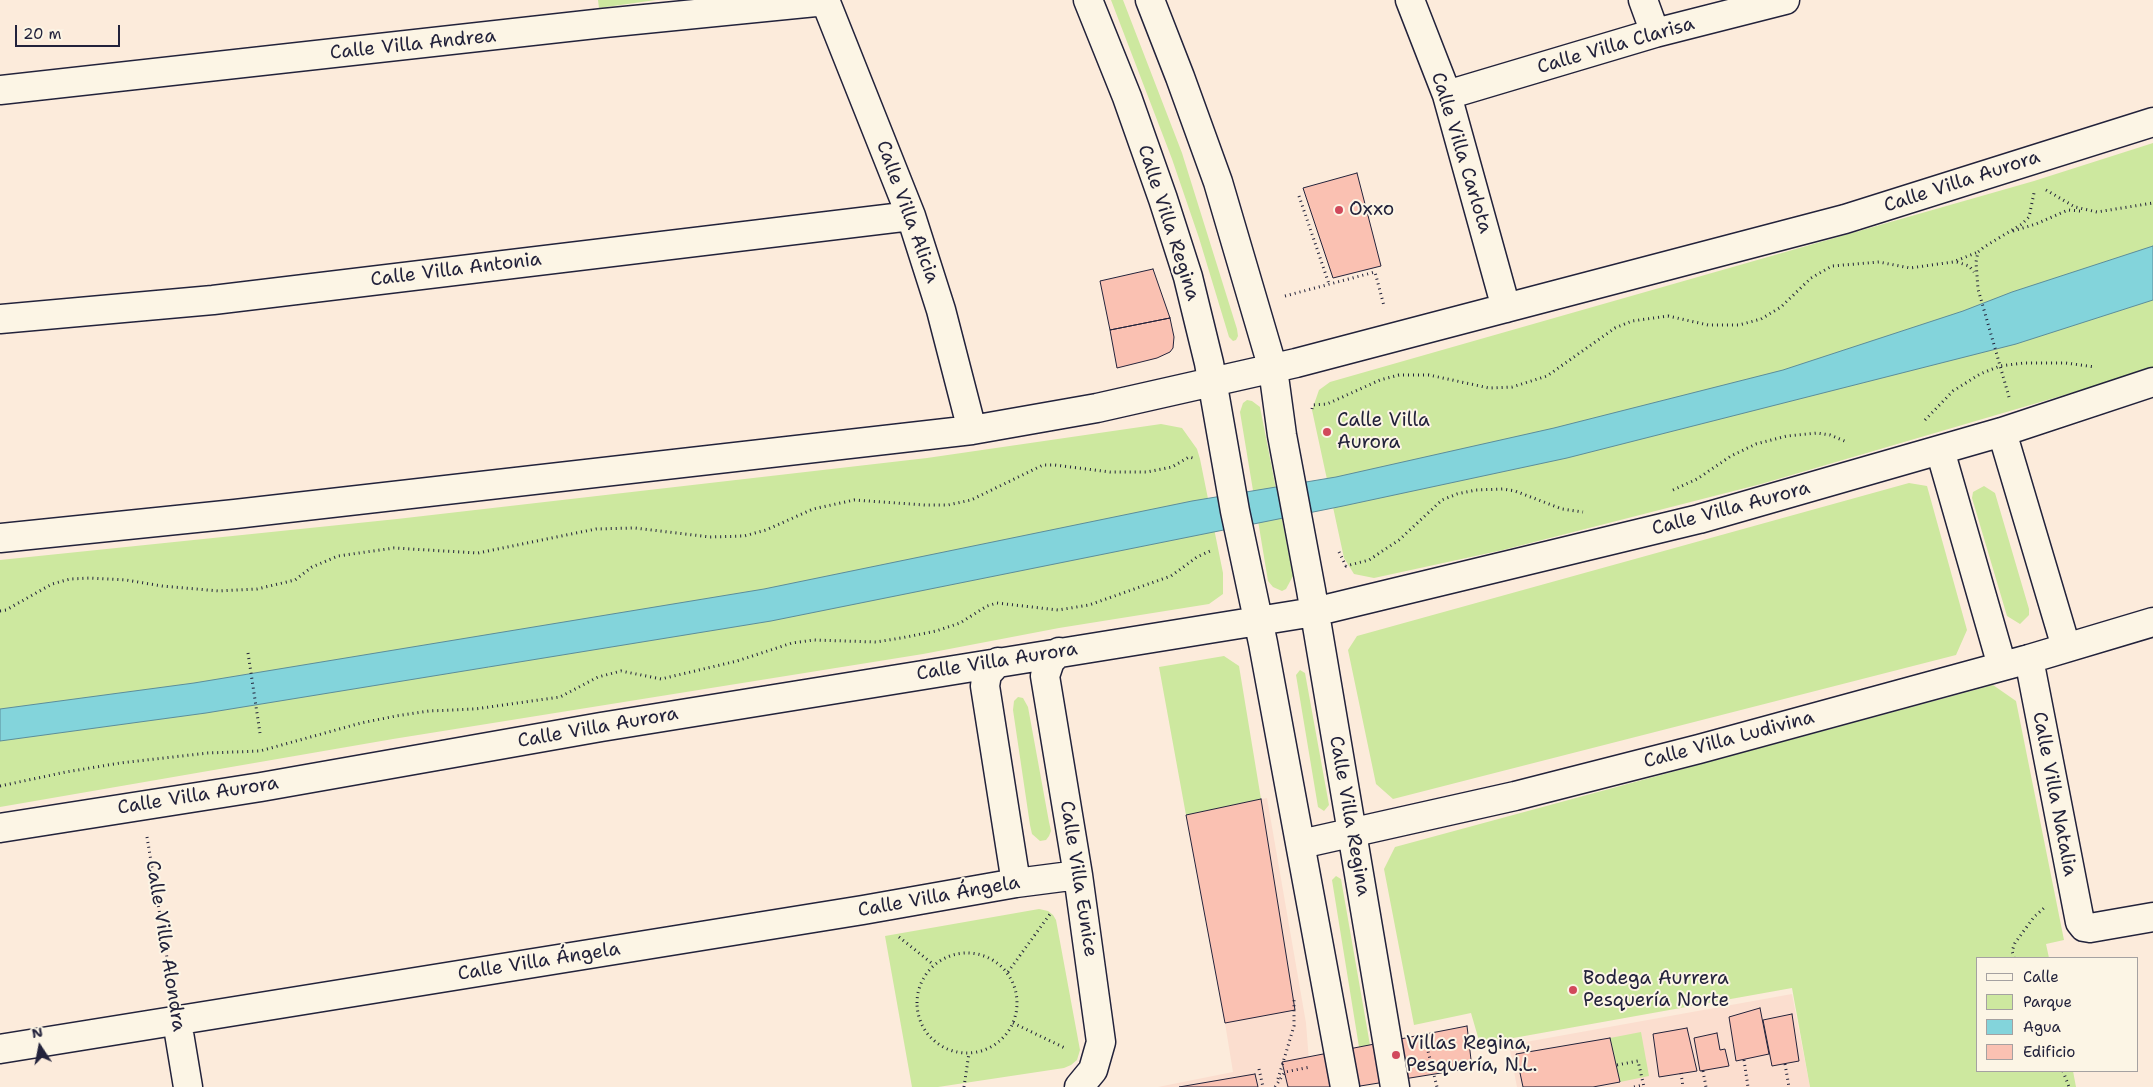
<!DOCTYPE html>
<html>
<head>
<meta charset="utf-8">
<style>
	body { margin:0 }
	#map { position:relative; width:2153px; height:1087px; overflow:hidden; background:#fcebdb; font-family:"Shantell Sans",sans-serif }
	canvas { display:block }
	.legend { position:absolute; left:1976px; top:957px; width:162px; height:115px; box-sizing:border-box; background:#fcf5e5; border:1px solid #a5a1a1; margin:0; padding:6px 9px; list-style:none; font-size:15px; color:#22223b }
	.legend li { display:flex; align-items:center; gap:10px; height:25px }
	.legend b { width:25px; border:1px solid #a5a1a1 }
	.north { position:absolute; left:15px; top:1022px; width:50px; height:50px; -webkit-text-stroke:4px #fcf5e5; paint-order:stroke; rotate:349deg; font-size:14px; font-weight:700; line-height:20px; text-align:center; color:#22223b }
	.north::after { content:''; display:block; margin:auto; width:18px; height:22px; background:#22223b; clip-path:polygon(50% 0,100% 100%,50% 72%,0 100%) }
	.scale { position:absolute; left:15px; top:25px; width:105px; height:22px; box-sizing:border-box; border:2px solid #22223b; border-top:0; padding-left:6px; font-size:15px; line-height:18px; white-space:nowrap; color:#22223b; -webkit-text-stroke:4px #fcf5e5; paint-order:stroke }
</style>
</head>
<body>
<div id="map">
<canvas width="2153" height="1087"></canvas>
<ul class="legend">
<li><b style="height:6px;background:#fcf5e5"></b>Calle</li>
<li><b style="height:14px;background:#cde89f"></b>Parque</li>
<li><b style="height:14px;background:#83d4db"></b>Agua</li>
<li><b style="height:14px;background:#fac1b2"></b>Edificio</li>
</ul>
<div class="north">N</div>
<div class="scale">20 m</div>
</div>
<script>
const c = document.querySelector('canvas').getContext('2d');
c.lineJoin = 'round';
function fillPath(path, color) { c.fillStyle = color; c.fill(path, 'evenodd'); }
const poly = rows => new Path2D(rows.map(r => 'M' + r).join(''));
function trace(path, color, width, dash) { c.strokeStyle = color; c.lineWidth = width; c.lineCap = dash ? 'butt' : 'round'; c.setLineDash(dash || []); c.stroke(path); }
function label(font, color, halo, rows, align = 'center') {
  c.font = font + ' "Shantell Sans",sans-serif'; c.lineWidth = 4; c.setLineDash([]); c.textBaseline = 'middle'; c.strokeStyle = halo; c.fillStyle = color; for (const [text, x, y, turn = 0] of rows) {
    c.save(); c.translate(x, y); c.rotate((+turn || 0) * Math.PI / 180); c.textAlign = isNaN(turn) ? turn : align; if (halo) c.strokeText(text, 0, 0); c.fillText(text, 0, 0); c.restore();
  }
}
fillPath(poly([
	[1267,798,1306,1023,1311,1087,1158,1087,1233,1072,1225,1023,1186,815],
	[1792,994,1810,1087,1517,1087,1509,1045]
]), '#fbdecf');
fillPath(poly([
	[598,0,656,0,599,8],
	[1111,0,1123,0,1182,153,1237,329,1238,336,1236,340,1233,341,1229,337,1199,238,1172,159],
	[2153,143,2153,369,1761,484,1503,550,1374,578,1354,574,1344,558,1312,410,1319,390,1330,382,2034,181],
	[1247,400,1252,401,1260,407,1293,576,1286,589,1282,591,1273,587,1268,581,1240,412,1243,403],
	[1161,424,1182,428,1197,449,1200,459,1223,573,1223,594,1209,604,1059,628,923,654,393,739,0,807,0,560,397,519,927,458],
	[1909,483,1927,486,1967,630,1956,655,1393,799,1376,784,1348,650,1357,636],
	[1984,486,1995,493,2029,609,2029,615,2020,624,2007,616,1972,498,1973,492],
	[1224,656,1239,666,1261,799,1186,815,1159,667],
	[1300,670,1305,673,1329,805,1324,811,1318,807,1296,675],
	[1993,685,2016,701,2064,940,2046,944,2049,958,1977,958,1977,1071,2073,1071,2076,1087,1810,1087,1792,988,1480,1044,1471,1013,1414,1025,1384,869,1395,847],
	[1018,697,1023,698,1028,707,1049,822,1051,831,1049,836,1046,840,1040,841,1032,834,1030,825,1013,710,1014,701],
	[1336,876,1341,879,1370,1045,1359,1047,1332,880],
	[1039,909,1048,911,1053,915,1056,920,1080,1050,1077,1060,1071,1065,1064,1068,938,1087,912,1087,885,936],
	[1641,1032,1649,1076,1620,1082,1610,1038]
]), '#cde89f');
const water = poly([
	[2153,246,2153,300,2016,344,1567,458,1343,506,771,621,206,713,0,741,0,709,194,683,764,589,1192,501,1336,477,1554,428,1783,370,1963,311,2012,292,2153,246]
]);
fillPath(water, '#83d4db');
trace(water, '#5c8d9b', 1);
const building = poly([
	[1357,173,1381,266,1333,278,1303,188,1357,173],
	[1153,269,1170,318,1110,330,1100,281,1153,269],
	[1170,318,1174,337,1173,348,1170,352,1157,358,1117,368,1110,330,1170,318],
	[1261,799,1295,1010,1225,1023,1186,815,1261,799],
	[1760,1008,1769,1054,1736,1061,1729,1017,1760,1008],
	[1792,1014,1799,1061,1772,1066,1763,1020,1792,1014],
	[1467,1026,1472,1068,1354,1087,1288,1087,1282,1062,1467,1026],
	[1687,1028,1697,1071,1659,1077,1653,1034,1687,1028],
	[1717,1033,1720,1050,1725,1049,1729,1066,1700,1071,1694,1038,1717,1033],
	[1610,1038,1620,1082,1593,1087,1523,1087,1516,1054,1610,1038],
	[1255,1074,1258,1087,1179,1087,1255,1074]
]);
fillPath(building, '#fac1b2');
trace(building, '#22223b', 1);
const minor = poly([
	[825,0,911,216,941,310,972,430],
	[1088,0,1127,97,1163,199,1188,277,1209,363,1235,511,1263,643,1345,1087],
	[1150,0,1180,77,1218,182,1273,369,1282,435,1311,590,1395,1087],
	[1410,0,1447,95,1506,308],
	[1643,0,1655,33],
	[0,90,604,23,826,1],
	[1447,95,1655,33,1785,0],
	[0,319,213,300,911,216],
	[2002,432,2066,647],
	[1940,450,2002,666],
	[0,538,235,514,972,430,1097,408,1296,363,1845,219,2153,122],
	[1059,652,1050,661,1045,676,1078,875,1101,1042,1093,1070,1079,1087],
	[2029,659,2080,922,2084,927,2090,928,2153,917],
	[998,662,987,674,985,686,1016,883],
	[0,828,261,787,601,727,1314,612,1699,519,2002,432,2153,382],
	[1301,844,1515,796,1699,749,2029,659,2153,622],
	[177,1021,188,1087],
	[0,1049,863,910,1016,883,1078,875]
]);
trace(minor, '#22223b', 31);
trace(poly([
	[2046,190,2075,207,2097,212,2153,203],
	[1299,196,1329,284],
	[2013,231,2036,224,2068,210,2080,211],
	[1957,262,1969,266,1974,272],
	[1285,296,1375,272,1384,306],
	[2009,397,1978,289,1976,262,1978,252,1984,247,2022,224,2029,217,2034,193],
	[1312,409,1313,405,1327,404,1380,380,1399,375,1429,375,1489,388,1512,387,1547,376,1615,328,1632,321,1668,316,1708,325,1739,325,1761,319,1781,307,1811,278,1832,266,1879,262,1910,268,1953,262,1978,252],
	[1925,420,1953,391,1980,374,2000,366,2024,363,2066,363,2095,367],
	[1673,490,1697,479,1731,456,1756,444,1787,436,1817,433,1830,435,1847,442],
	[1339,552,1346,566,1369,560,1399,540,1442,500,1457,494,1476,490,1503,489,1515,491,1562,509,1583,512],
	[0,611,6,610,52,584,70,579,90,578,126,580,162,586,219,591,257,589,295,580,312,567,338,556,394,548,478,553,596,529,635,528,710,537,744,536,766,530,813,509,854,500,925,505,948,505,971,500,1043,465,1055,465,1110,472,1147,472,1172,467,1189,457,1193,458],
	[248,653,260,733],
	[0,786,66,772,120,763,208,753,260,751,361,723,396,716,429,711,475,709,560,697,598,677,621,671,661,679,737,661,792,643,814,640,876,642,901,638,936,631,960,623,987,606,997,603,1058,610,1089,605,1171,576,1197,557,1210,551],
	[147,837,172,988],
	[899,937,934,965],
	'917 1003a50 50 0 1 1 100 0a50 50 0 1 1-100 0Z',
	[2014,958,2012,951,2015,943,2034,917,2044,908],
	[1008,972,1050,914],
	[1013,1023,1067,1049],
	[1422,1048,1427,1047,1437,1087],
	[1744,1060,1748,1087],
	[1785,1064,1789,1087],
	[1617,1065,1638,1061,1644,1087],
	[1259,1069,1263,1087],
	[1703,1071,1706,1087],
	[2063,1071,2069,1087],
	[1681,1073,1683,1087],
	[1278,1079,1294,1026,1294,1000],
	[964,1087,969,1053],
	[1275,1087,1285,1072,1310,1067],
	[1634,1087,1643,1085]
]), '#22223b', 3, [1, 4]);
trace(minor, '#fcf5e5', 28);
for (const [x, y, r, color] of [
	[1339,210,5,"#d1495b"],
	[1327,432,5,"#d1495b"],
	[1573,990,5,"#d1495b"],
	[1396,1055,5,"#d1495b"]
]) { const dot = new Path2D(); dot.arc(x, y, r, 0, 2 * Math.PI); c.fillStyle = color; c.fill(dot); trace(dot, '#fcf5e5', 2); }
label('19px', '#22223b', '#fcf5e5', [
	["Calle Villa Andrea",413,45,-6],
	["Calle Villa Clarisa",1616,46,-16],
	["Calle Villa Carlota",1461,153,73],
	["Calle Villa Aurora",1962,182,-18],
	["Calle Villa Alicia",907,212,70],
	["Calle Villa Regina",1168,223,72],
	["Calle Villa Antonia",456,270,-7],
	["Calle Villa Aurora",1731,509,-15],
	["Calle Villa Aurora",997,662,-9],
	["Calle Villa Aurora",598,728,-10],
	["Calle Villa Ludivina",1729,740,-15],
	["Calle Villa Natalia",2054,794,79],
	["Calle Villa Aurora",198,796,-9],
	["Calle Villa Regina",1349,816,80],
	["Calle Villa Eunice",1078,879,81],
	["Calle Villa Ángela",939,897,-10],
	["Calle Villa Alondra",165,946,81],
	["Calle Villa Ángela",539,962,-9]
]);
label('19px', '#22223b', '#fcf5e5', [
	["Oxxo",1349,210],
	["Calle Villa",1337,421],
	["Aurora",1337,443],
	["Bodega Aurrera",1583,979],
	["Pesquería Norte",1583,1001],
	["Villas Regina,",1406,1044],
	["Pesquería, N.L.",1406,1066]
], 'left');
</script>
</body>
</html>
